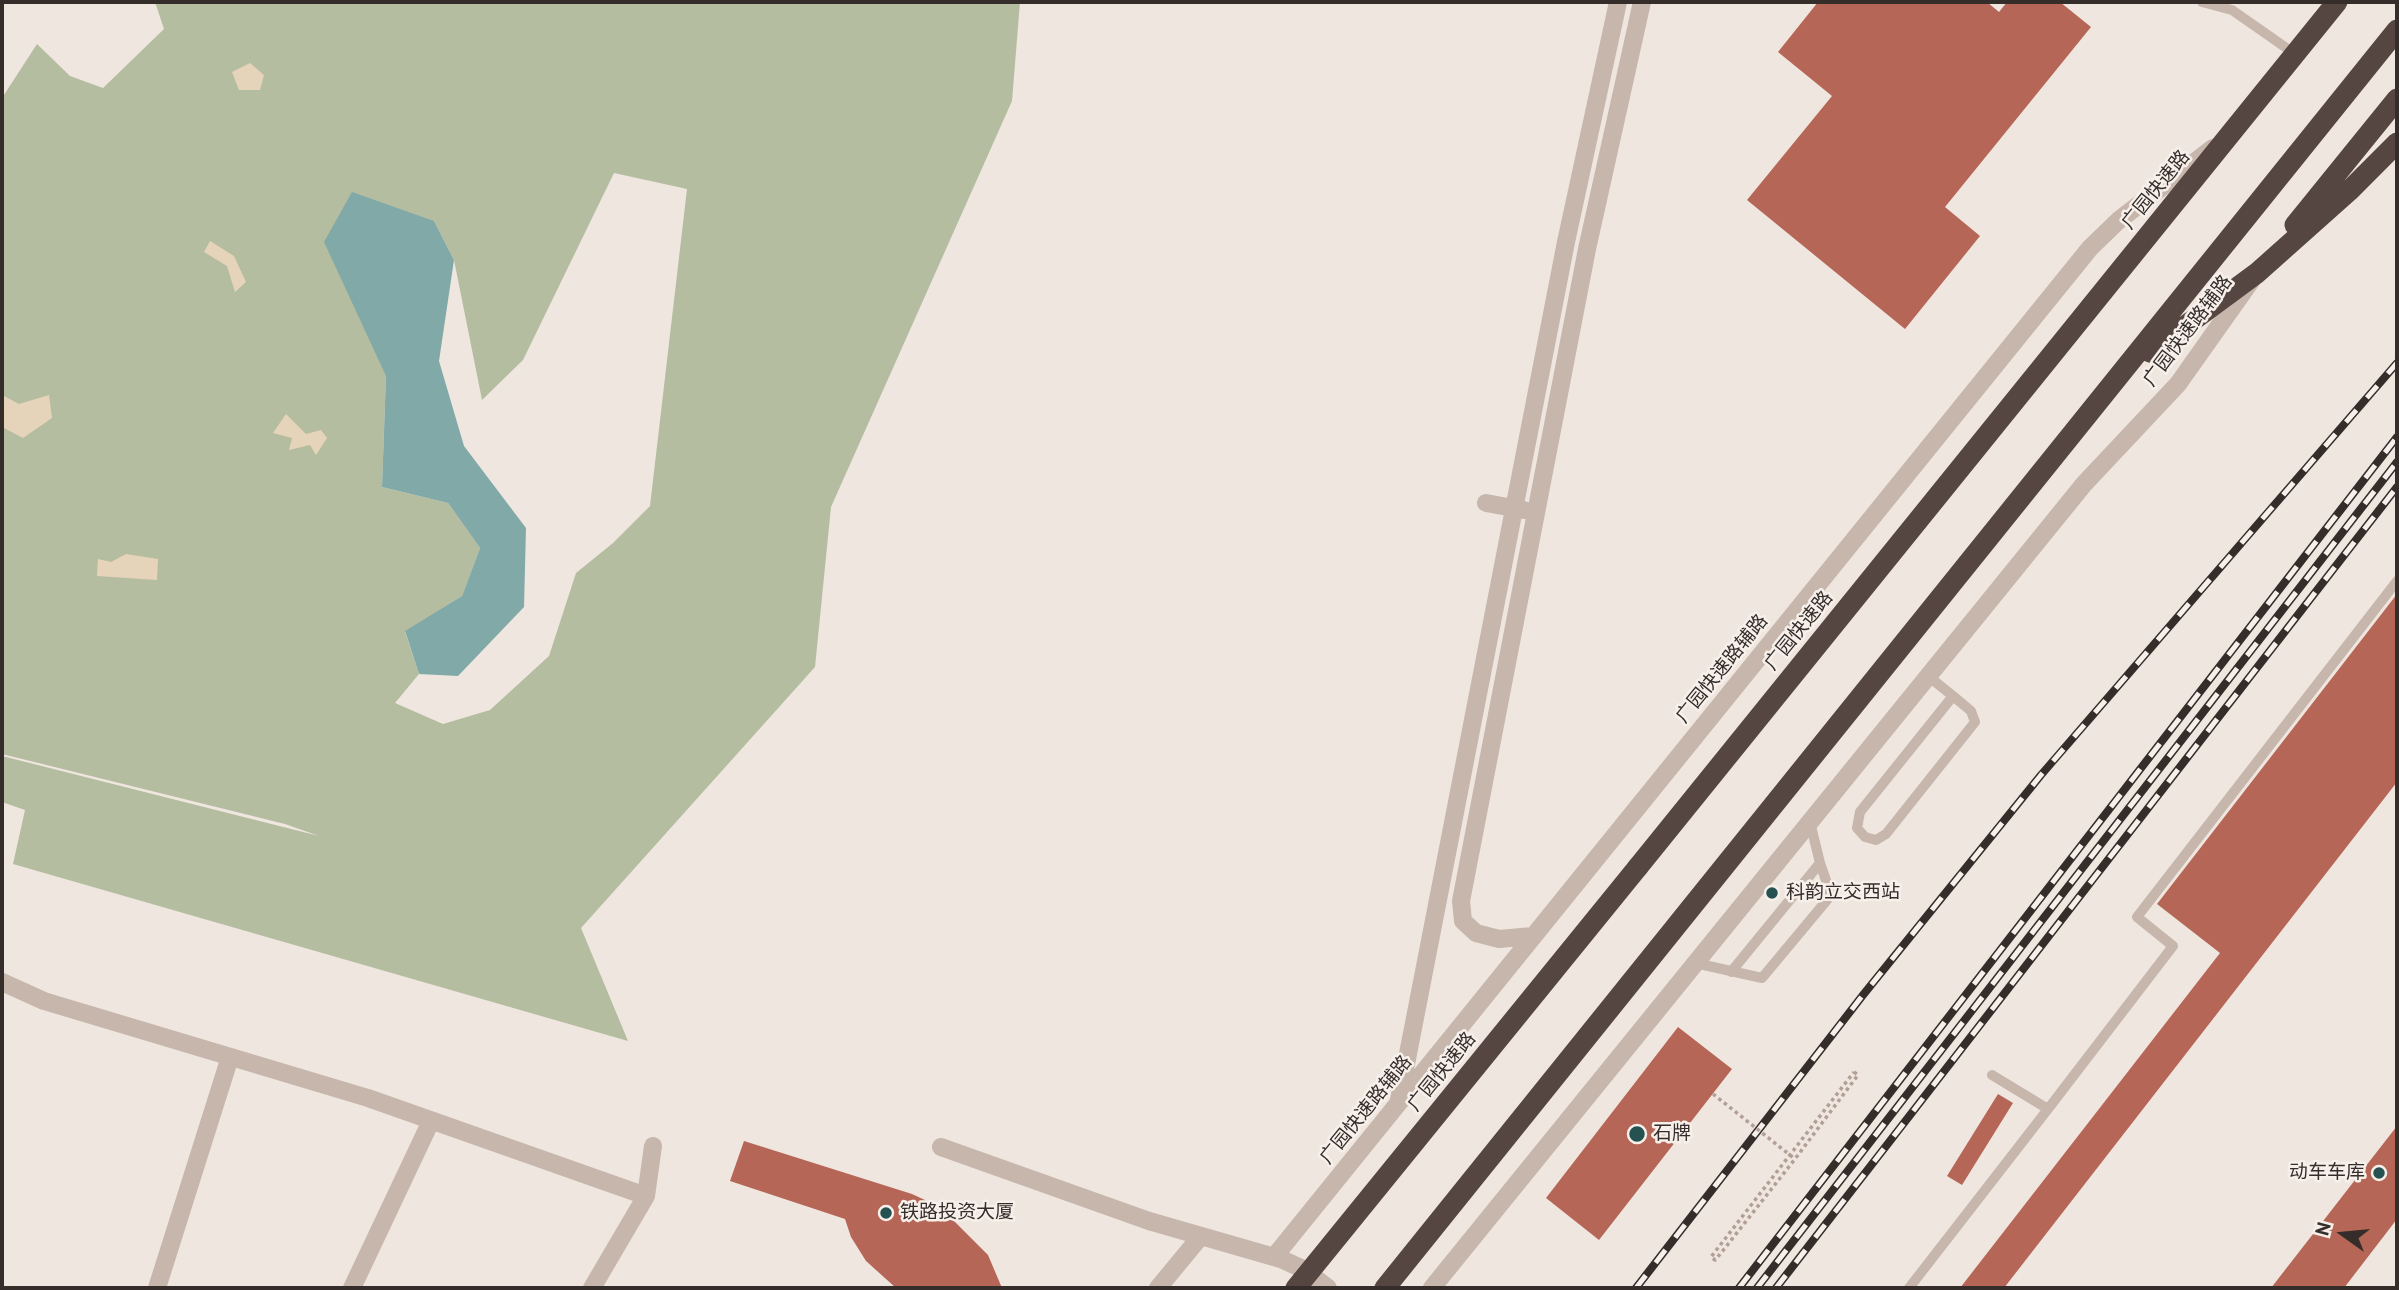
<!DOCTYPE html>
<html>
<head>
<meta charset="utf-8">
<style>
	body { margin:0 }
	#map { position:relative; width:2399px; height:1290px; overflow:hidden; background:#efe6df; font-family:"PT Sans",sans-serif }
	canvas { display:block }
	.frame { position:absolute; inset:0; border:4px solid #352d2a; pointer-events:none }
	.north { position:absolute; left:2308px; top:1199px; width:70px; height:70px; -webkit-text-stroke:5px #f7f0ea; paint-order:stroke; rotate:285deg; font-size:19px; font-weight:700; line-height:28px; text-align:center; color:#352d2a }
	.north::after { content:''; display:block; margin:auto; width:24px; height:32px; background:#352d2a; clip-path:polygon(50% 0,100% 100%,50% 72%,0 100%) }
</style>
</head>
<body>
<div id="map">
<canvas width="2399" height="1290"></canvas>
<div class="frame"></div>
<div class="north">N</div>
</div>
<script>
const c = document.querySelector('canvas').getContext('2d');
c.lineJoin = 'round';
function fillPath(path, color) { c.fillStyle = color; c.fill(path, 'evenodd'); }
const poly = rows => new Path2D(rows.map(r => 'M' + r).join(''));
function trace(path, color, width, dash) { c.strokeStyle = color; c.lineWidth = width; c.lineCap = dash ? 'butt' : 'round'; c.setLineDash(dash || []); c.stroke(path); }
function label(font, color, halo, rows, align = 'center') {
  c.font = font + ' "PT Sans","Noto Sans SC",sans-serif'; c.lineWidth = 5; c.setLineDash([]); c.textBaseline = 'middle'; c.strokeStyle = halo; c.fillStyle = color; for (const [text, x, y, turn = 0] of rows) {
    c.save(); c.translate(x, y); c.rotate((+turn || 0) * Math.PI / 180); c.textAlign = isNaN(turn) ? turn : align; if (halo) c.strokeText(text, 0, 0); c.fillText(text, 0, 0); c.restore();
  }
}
fillPath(poly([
	[155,2,1020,2,1012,101,831,507,815,667,581,928,628,1041,13,864,25,810,2,802,2,756,319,836,285,824,2,754,2,98,37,44,70,76,103,88,164,29],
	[614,173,687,189,650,506,613,543,576,573,549,656,490,710,443,724,395,703,419,674,405,632,462,596,480,548,448,503,382,487,386,376,434,221,454,260,482,400,523,360]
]), '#b5bda0');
fillPath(poly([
	[250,63,264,75,260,90,239,90,232,72],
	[210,241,234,256,246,282,235,292,227,266,204,252],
	[2,395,19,404,49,395,52,418,23,438,2,427],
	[286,414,306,434,321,430,327,438,316,455,310,445,289,450,292,438,273,433],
	[126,554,158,559,157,580,97,576,98,559,111,562]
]), '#e6d4ba');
fillPath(poly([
	[352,192,434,221,454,260,439,361,464,446,526,528,524,607,458,676,419,674,405,631,462,596,480,548,448,503,382,487,386,376,324,242]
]), '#81a9a7');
fillPath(poly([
	[1818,2,1987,2,1999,12,2007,2,2060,2,2091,27,1945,207,1980,236,1905,329,1747,200,1832,96,1778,52],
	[2397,594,2397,782,2004,1288,1960,1288,2220,953,2157,904],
	[1678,1027,1732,1069,1599,1240,1546,1198],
	[1998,1094,2013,1103,1962,1185,1947,1176],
	[2397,1126,2397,1219,2344,1288,2271,1288],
	[744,1141,912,1194,940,1207,988,1255,1002,1288,896,1288,866,1261,851,1237,845,1219,730,1181]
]), '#b66656');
trace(poly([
	[1854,1072,1858,1075,1795,1159,1721,1253,1715,1260,1711,1257,1854,1072]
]), '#b2a096', 3.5, [3.5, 3.5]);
trace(poly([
	[2202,2,2232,10,2295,54],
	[1928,676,1953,696,1971,711,1975,722,1886,834,1876,840,1865,837,1857,828,1860,812,1953,696],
	[1695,963,1762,978,1827,900,1830,892,1820,863,1810,822],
	[1731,972,1820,863],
	[2048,1109,2173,946,2137,917,2397,581],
	[1909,1288,2048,1109,1992,1075]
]), '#c6b6ac', 10);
trace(poly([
	[1486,503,1524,510],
	[1533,936,1499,939,1476,933,1463,921,1461,901,1587,249,1642,2],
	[2,982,44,1001,368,1098,646,1196],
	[1399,1100,1566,242,1618,2],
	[941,1147,1149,1221,1281,1259,1303,1269,1328,1288],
	[1274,1257,2090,248,2119,220,2213,148],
	[157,1288,230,1057],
	[352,1288,431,1121],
	[592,1288,646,1196,653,1146],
	[1158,1288,1201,1236],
	[1432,1288,2084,484,2178,384,2251,281]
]), '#c6b6ac', 18);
trace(poly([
	[2295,225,2397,99],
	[2150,352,2257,273,2349,191,2397,143],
	[1638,867,2337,2],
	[1385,1288,2397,30]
]), '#554642', 21);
const rail = poly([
	[1636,1288,1863,995,2041,775,2397,363],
	[1739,1288,2397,437],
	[1757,1288,2397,462],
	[1776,1288,2397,487]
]);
trace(rail, '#352d2a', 8);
trace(rail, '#f7f0ea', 5, [16]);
trace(poly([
	[1713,1094,1795,1159]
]), '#b2a096', 3.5, [3.5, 3.5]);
trace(poly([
	[1296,1288,1638,867]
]), '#554642', 21);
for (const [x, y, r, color] of [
	[1772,893,7,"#255151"],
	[1637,1134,9,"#255151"],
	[2379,1173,7,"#255151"],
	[886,1213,7,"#255151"]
]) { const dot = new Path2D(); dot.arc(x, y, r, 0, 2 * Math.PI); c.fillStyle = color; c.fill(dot); trace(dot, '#f7f0ea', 2.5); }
label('19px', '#352d2a', '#f7f0ea', [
	["广园快速路",2156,190,-51],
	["广园快速路辅路",2188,331,-53],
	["广园快速路",1799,631,-51],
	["广园快速路辅路",1722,669,-51],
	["广园快速路",1442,1072,-51],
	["广园快速路辅路",1366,1110,-51]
]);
label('19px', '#352d2a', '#f7f0ea', [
	["科韵立交西站",1786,893],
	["石牌",1653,1134],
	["动车车库",2365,1173,"right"],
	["铁路投资大厦",900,1213]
], 'left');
</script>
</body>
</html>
